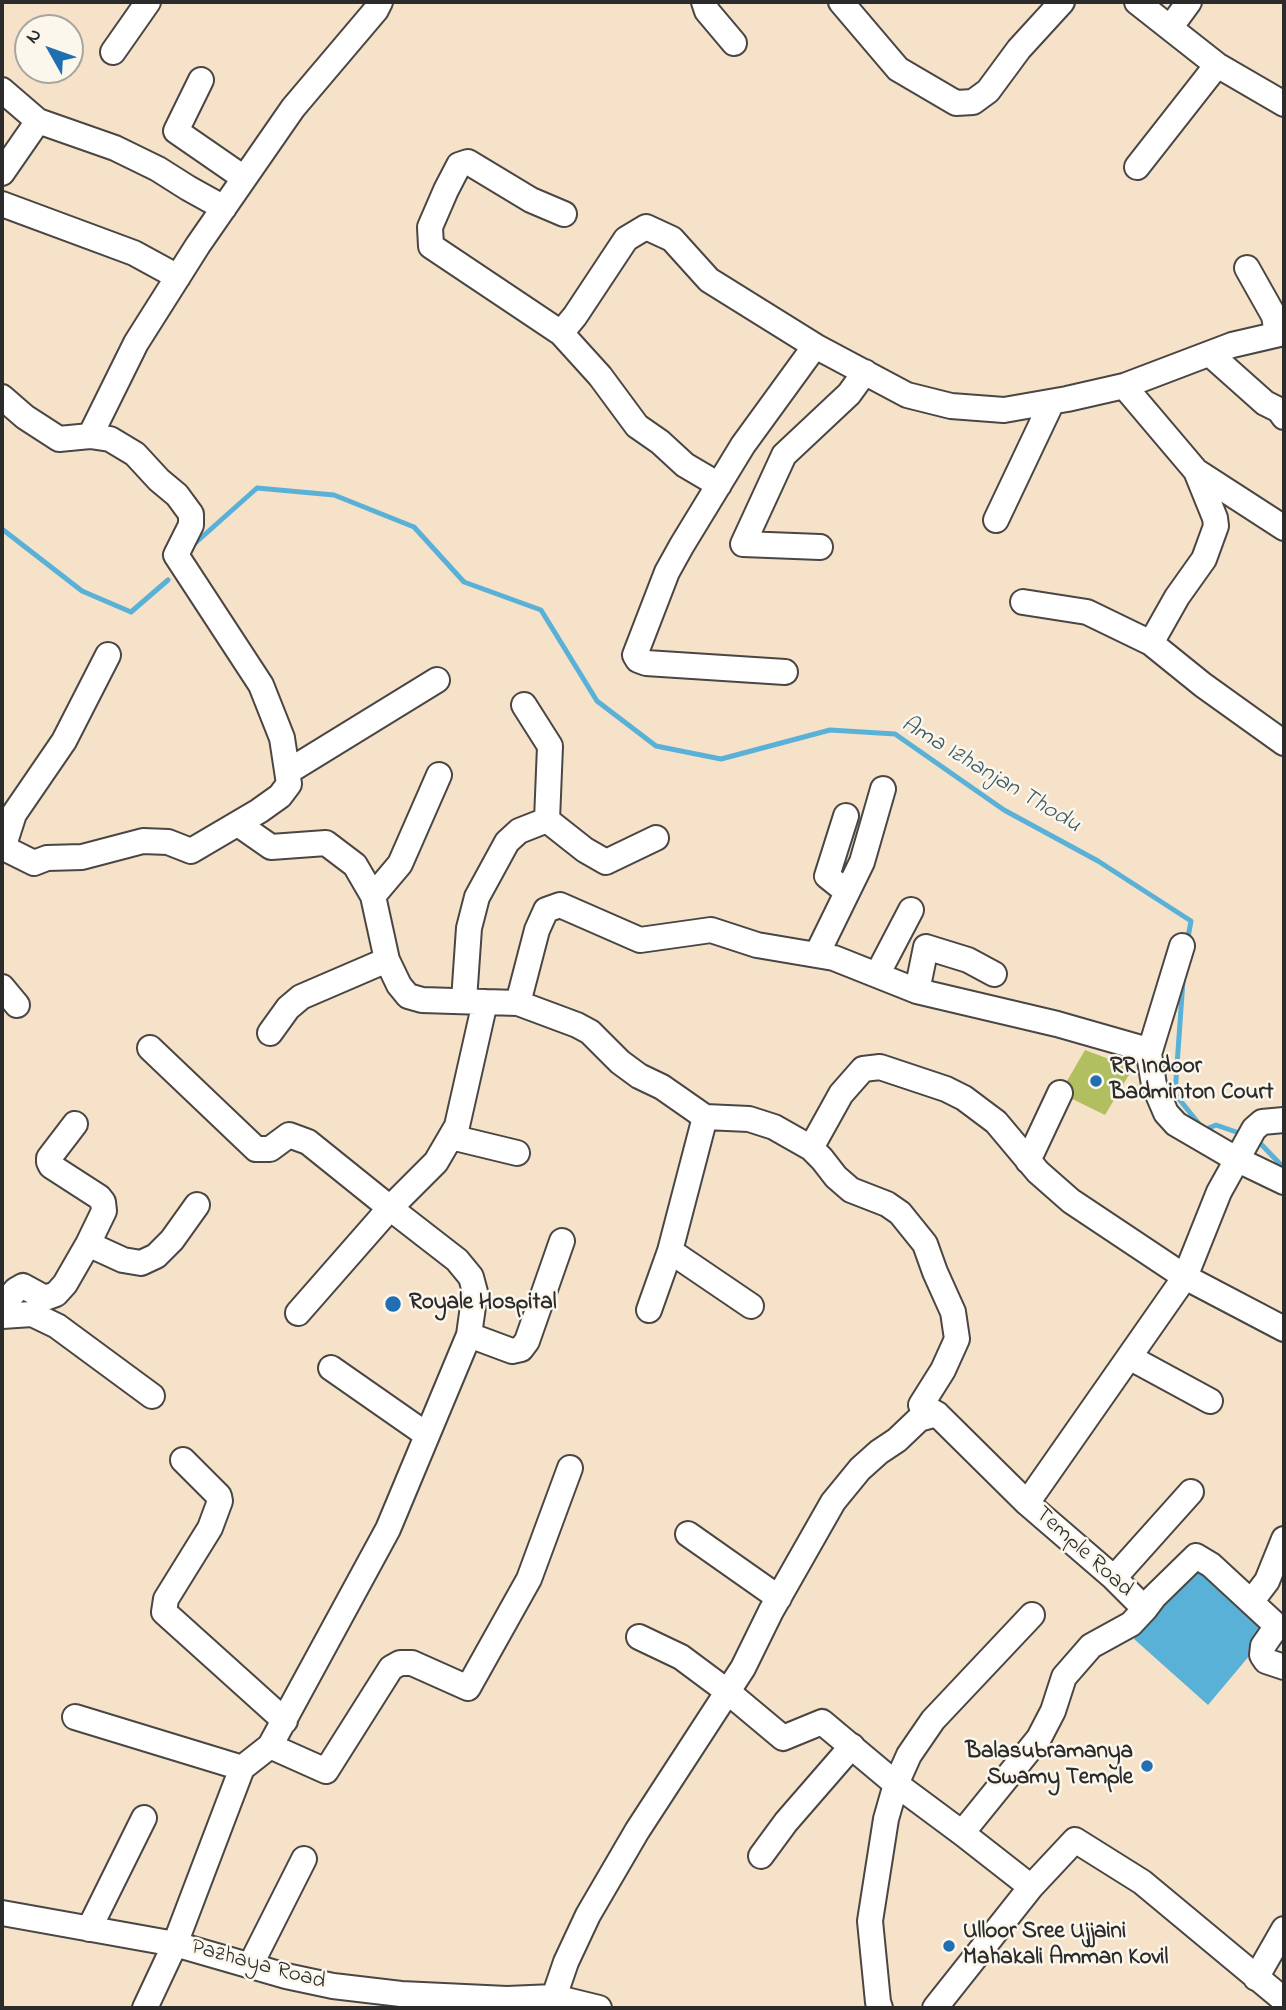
<!DOCTYPE html>
<html>
<head>
<meta charset="utf-8">
<style>
	body { margin:0 }
	#map { position:relative; width:1286px; height:2010px; overflow:hidden; background:#f6e2c9; font-family:"Indie Flower",sans-serif }
	canvas { display:block }
	.frame { position:absolute; inset:0; border:4px solid #2b2b2b; pointer-events:none }
	.north { position:absolute; left:14px; top:14px; width:70px; height:70px; box-sizing:border-box; background:#fbf7ec; border:2px solid #a8a59f; border-radius:50%; rotate:310deg; font-size:19px; font-weight:700; line-height:28px; text-align:center; color:#2b2b2b }
	.north::after { content:''; display:block; margin:auto; width:24px; height:32px; background:#1f6fb2; clip-path:polygon(50% 0,100% 100%,50% 72%,0 100%) }
</style>
</head>
<body>
<div id="map">
<canvas width="1286" height="2010"></canvas>
<div class="frame"></div>
<div class="north">N</div>
</div>
<script>
const c = document.querySelector('canvas').getContext('2d');
c.lineJoin = 'round';
function fillPath(path, color) { c.fillStyle = color; c.fill(path, 'evenodd'); }
const poly = rows => new Path2D(rows.map(r => 'M' + r).join(''));
function trace(path, color, width, dash) { c.strokeStyle = color; c.lineWidth = width; c.lineCap = dash ? 'butt' : 'round'; c.setLineDash(dash || []); c.stroke(path); }
function label(font, color, halo, rows, align = 'center') {
  c.font = font + ' "Indie Flower",sans-serif'; c.lineWidth = 5; c.setLineDash([]); c.textBaseline = 'middle'; c.strokeStyle = halo; c.fillStyle = color; for (const [text, x, y, turn = 0] of rows) {
    c.save(); c.translate(x, y); c.rotate((+turn || 0) * Math.PI / 180); c.textAlign = isNaN(turn) ? turn : align; if (halo) c.strokeText(text, 0, 0); c.fillText(text, 0, 0); c.restore();
  }
}
fillPath(poly([
	[1085,1050,1133,1068,1105,1115,1060,1093]
]), '#b1bf61');
fillPath(poly([
	[1191,1565,1271,1630,1208,1705,1134,1639]
]), '#5ab1d7');
trace(poly([
	[2,529,82,591,131,612,168,580],
	[193,545,257,488,334,495,414,527,464,582,541,610,597,701,656,746,721,759,830,730,895,734,1004,810,1098,861,1191,921,1187,943],
	[1183,980,1175,1094,1204,1130,1216,1125,1245,1135],
	[1257,1140,1284,1168]
]), '#5ab1d7', 5);
const minor = poly([
	[704,2,707,11,734,43],
	[841,2,898,69,956,103,973,102,988,91,1019,49,1062,2],
	[1137,2,1217,65,1284,104],
	[1170,28,1189,2],
	[113,52,148,2],
	[201,80,176,131,244,178],
	[2,90,38,121,115,148,158,169,188,188,224,208],
	[1137,167,1217,65],
	[2,173,38,121],
	[2,204,134,253,178,277],
	[564,214,531,200,468,162,459,165,446,190,430,227,431,246,561,333,575,316,626,239,646,227,672,239,709,280,815,346],
	[1247,268,1274,316,1277,334],
	[561,333,600,376,637,426,660,442,685,465,719,485],
	[1210,354,1265,403,1279,410,1284,417],
	[1124,386,1196,471,1215,518,1216,526,1204,559,1177,597,1151,643,1203,685,1284,743],
	[2,397,25,417,59,439,90,436,136,343,198,245,293,108,376,10,380,2],
	[1196,471,1284,528],
	[996,520,1052,402],
	[820,547,743,544,784,455,849,394,865,372],
	[1023,602,1087,612,1151,643],
	[785,672,646,663,638,660,635,655,667,572,682,545,743,445,815,346,907,395,951,406,1004,410,1067,399,1124,386,1232,345,1284,333],
	[524,705,550,746,547,820],
	[289,771,437,680],
	[846,816,827,876,847,892],
	[2,847,34,863,47,858,82,857,143,841,168,842,191,851,259,811,280,796,289,784,282,738,261,685,176,555,191,525,191,514,177,495,159,480,135,454,110,439,90,436],
	[3,848,14,814,64,741,108,655],
	[373,896,400,864,439,775],
	[817,954,862,862,883,789],
	[877,975,911,910],
	[2,987,17,1005],
	[917,991,926,947,968,960,994,974],
	[464,1000,469,928,477,897,507,842,519,831,547,820,585,850,606,862,656,838],
	[485,1002,518,1003,577,1025,590,1032,620,1062,639,1076,662,1087,705,1117,749,1119,774,1127,811,1148,822,1159,836,1177,851,1190,887,1204,900,1213,925,1244,935,1272,953,1312,957,1339,943,1370,921,1405,937,1414,919,1419,897,1440,879,1452,860,1469,833,1502,771,1611,743,1668,637,1831,588,1915,566,1962,554,1997],
	[518,1003,537,930,546,910,560,905,640,940,711,930,757,945,834,958,917,991,1057,1024,1141,1048,1149,1054,1154,1085,1166,1113,1176,1124,1236,1159,1284,1182],
	[270,1033,288,1008,301,997,387,960],
	[150,1048,256,1149,270,1149,289,1135,308,1142,390,1208,298,1313],
	[1149,1054,1182,946],
	[75,1124,49,1158,49,1162,51,1166,99,1197,103,1202,104,1211,88,1244],
	[451,1137,517,1153],
	[811,1148,841,1094,863,1069,880,1067,946,1089,964,1098,996,1122,1038,1172,1071,1201,1185,1277,1284,1329],
	[1028,1161,1060,1093],
	[670,1251,751,1306],
	[2,1306,16,1290,23,1286,45,1298,56,1294,65,1284,88,1244,123,1260,141,1263,156,1256,172,1240,197,1205],
	[649,1310,670,1251,705,1117],
	[2,1316,32,1314,57,1326,152,1396],
	[469,1335,512,1351,521,1349,527,1341,562,1241],
	[1129,1357,1210,1401],
	[331,1368,427,1435],
	[183,1460,219,1496,220,1501,210,1528,166,1599,164,1612,285,1721],
	[1027,1503,1185,1277,1219,1192,1254,1129,1262,1122,1284,1120],
	[688,1534,779,1598],
	[1114,1578,1191,1492],
	[1251,1602,1267,1581,1284,1539],
	[1145,1609,1154,1597,1196,1556,1211,1565,1277,1626,1263,1646,1262,1655,1266,1661,1284,1667],
	[639,1637,681,1657,728,1692,783,1738,822,1722,896,1784,962,1833],
	[75,1717,242,1768],
	[270,1746,326,1771,391,1668,400,1663,412,1663,468,1688,529,1579,570,1468],
	[761,1856,786,1822,852,1746],
	[1031,1887,1075,1840,1142,1882,1284,2000],
	[2,1913,175,1944,286,1976,333,1986,401,1994,507,1999,554,1997,599,2008],
	[89,1929,144,1818],
	[250,1966,304,1859],
	[1256,1978,1284,1929],
	[145,2008,175,1944,242,1768,270,1746,388,1529,469,1335,475,1292,471,1277,457,1260,390,1208,436,1162,457,1126,485,1002,422,1000,408,996,399,985,387,960,373,896,355,865,326,843,271,847,238,824],
	[880,2008,878,2002,870,1921,886,1819,896,1784,909,1755,933,1720,1032,1615],
	[935,2008,1031,1887,962,1833,1039,1738,1053,1711,1064,1677,1091,1646,1131,1624,1145,1609,1114,1578,1027,1503,937,1414]
]);
trace(minor, '#494643', 28);
trace(minor, '#fff', 24);
for (const [x, y, r, color] of [
	[1096,1081,7,"#1f6fb2"],
	[393,1304,9,"#1f6fb2"],
	[1147,1766,7,"#1f6fb2"],
	[949,1946,7,"#1f6fb2"]
]) { const dot = new Path2D(); dot.arc(x, y, r, 0, 2 * Math.PI); c.fillStyle = color; c.fill(dot); trace(dot, '#fbf7ec', 2.5); }
label('bold 23px', '#2b2b2b', '#fbf7ec', [
	["RR Indoor",1110,1068],
	["Badminton Court",1110,1094],
	["Royale Hospital",409,1304],
	["Balasubramanya",1133,1753,"right"],
	["Swamy Temple",1133,1779,"right"],
	["Ulloor Sree Ujjaini",963,1933],
	["Mahakali Amman Kovil",963,1959]
], 'left');
label('23px', '#2b2b2b', '#fbf7ec', [
	["Temple Road",1083,1553,42],
	["Pazhaya Road",258,1966,15]
]);
label('italic 24px', '#3b5a67', '#fbf7ec', [
	["Ama Izhanjan Thodu",990,776,31]
]);
</script>
</body>
</html>
